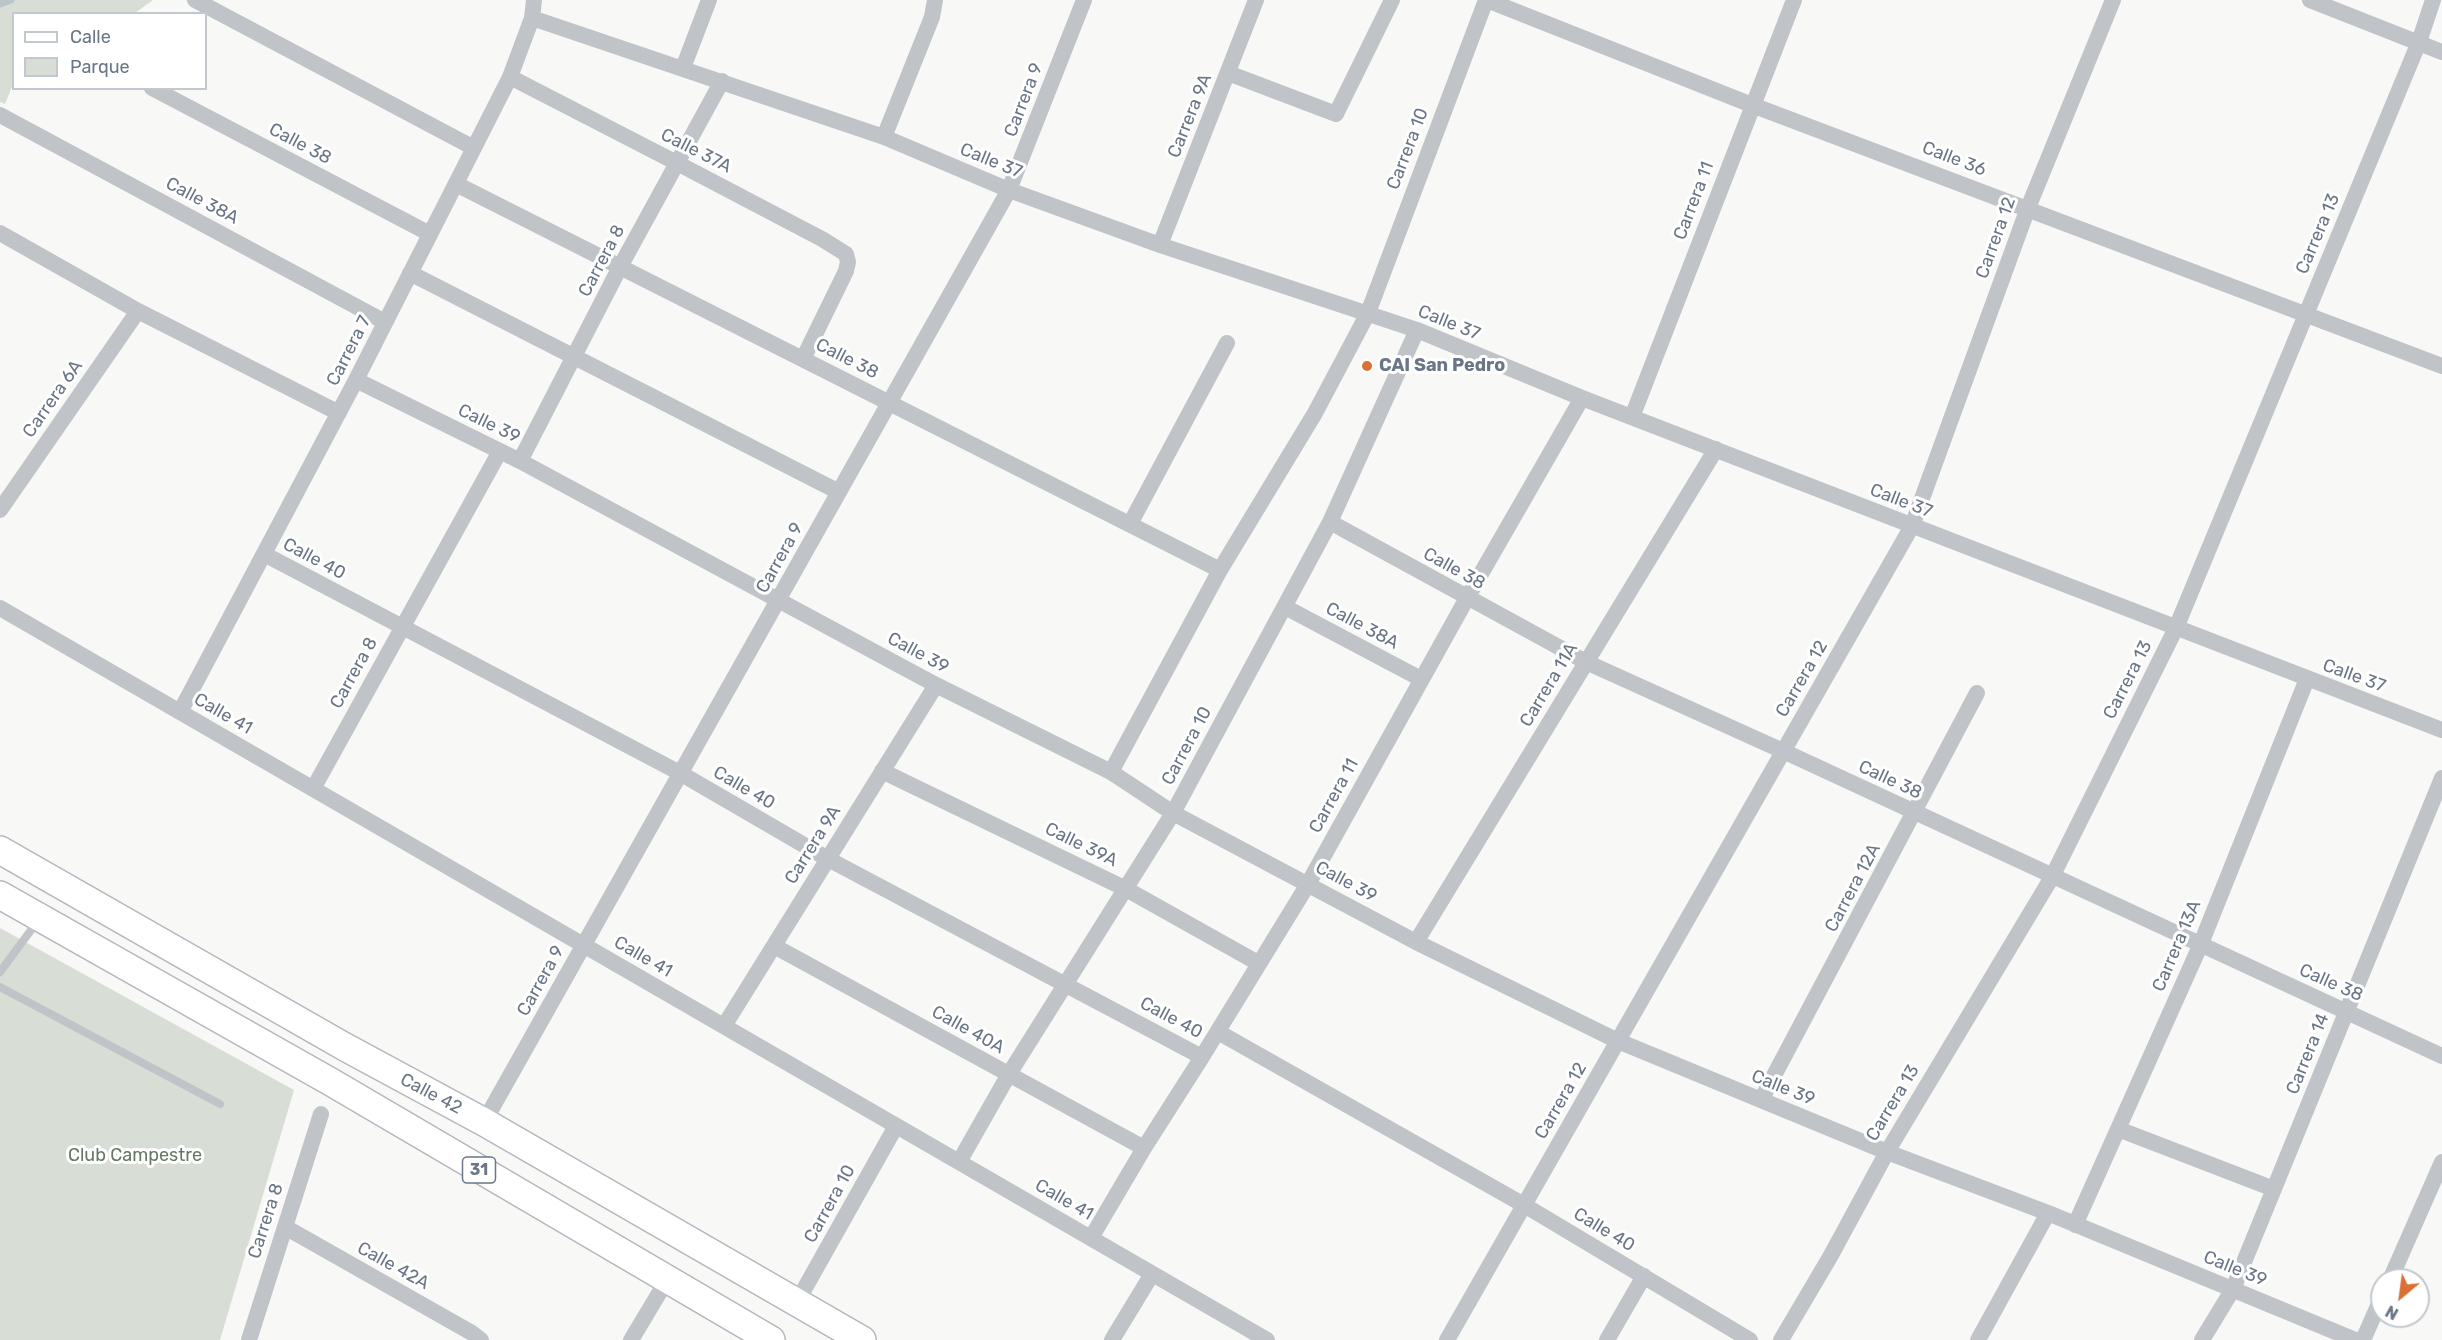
<!DOCTYPE html>
<html>
<head>
<meta charset="utf-8">
<style>
	body { margin:0 }
	#map { position:relative; width:2442px; height:1340px; overflow:hidden; background:#f8f9f6; font-family:Rubik,sans-serif }
	canvas { display:block }
	.legend { position:absolute; left:12px; top:12px; width:195px; height:78px; box-sizing:border-box; background:#fff; border:2px solid #c3c8cf; margin:0; padding:8px 10px; list-style:none; font-size:18px; color:#6a7686 }
	.legend li { display:flex; align-items:center; gap:12px; height:30px }
	.legend b { width:30px; border:2px solid #c3c8cf }
	.north { position:absolute; left:2370px; top:1268px; width:60px; height:60px; box-sizing:border-box; background:#fff; border:2px solid #c3c8cf; border-radius:50%; rotate:209deg; font-size:16px; font-weight:700; line-height:24px; text-align:center; color:#6a7686 }
	.north::after { content:''; display:block; margin:auto; width:21px; height:27px; background:#d97036; clip-path:polygon(50% 0,100% 100%,50% 72%,0 100%) }
</style>
</head>
<body>
<div id="map">
<canvas width="2442" height="1340"></canvas>
<ul class="legend">
<li><b style="height:8px;background:#fff"></b>Calle</li>
<li><b style="height:16px;background:#d8ddd6"></b>Parque</li>
</ul>
<div class="north">N</div>
</div>
<script>
const c = document.querySelector('canvas').getContext('2d');
c.lineJoin = 'round';
function fillPath(path, color) { c.fillStyle = color; c.fill(path, 'evenodd'); }
const poly = rows => new Path2D(rows.map(r => 'M' + r).join(''));
function trace(path, color, width, dash) { c.strokeStyle = color; c.lineWidth = width; c.lineCap = dash ? 'butt' : 'round'; c.setLineDash(dash || []); c.stroke(path); }
function label(font, color, halo, rows, align = 'center') {
  c.font = font + ' Rubik,sans-serif'; c.lineWidth = 6; c.setLineDash([]); c.textBaseline = 'middle'; c.strokeStyle = halo; c.fillStyle = color; for (const [text, x, y, turn = 0] of rows) {
    c.save(); c.translate(x, y); c.rotate((+turn || 0) * Math.PI / 180); c.textAlign = isNaN(turn) ? turn : align; if (halo) c.strokeText(text, 0, 0); c.fillText(text, 0, 0); c.restore();
  }
}
fillPath(poly([
	[0,0,153,0,135,13,14,14,13,84,5,104,0,102],
	[0,928,294,1090,220,1340,0,1340]
]), '#d8ddd6');
trace(poly([
	[0,4,11,0]
]), '#bcc4ca', 7);
const primary = poly([
	[0,850,345,1047,484,1122,862,1340],
	[0,895,331,1082,771,1340]
]);
trace(primary, '#b4b8bd', 30);
trace(poly([
	[0,972,37,922],
	[0,987,220,1104]
]), '#c0c4c8', 8);
trace(poly([
	[195,0,474,148],
	[1487,0,1752,105,2442,366],
	[2310,0,2442,52],
	[532,18,884,137,1009,190,1160,245,1417,330,1582,398,2442,730],
	[683,68,709,0],
	[1228,73,1336,114,1392,0],
	[510,77,677,163,822,239,846,254,848,262,846,271,803,359],
	[152,88,430,234],
	[0,115,385,322],
	[884,137,932,17,935,0],
	[456,184,1220,570],
	[0,233,138,311,339,413],
	[1160,245,1256,0],
	[410,273,839,492],
	[356,380,520,461,936,685,1111,772,1173,813,1416,942,1618,1041,1887,1152,2048,1213,2355,1340],
	[1632,417,1794,0],
	[520,461,620,267,722,81],
	[0,510,138,311],
	[1330,522,1586,662,1783,751,2442,1056],
	[1130,524,1227,343],
	[264,554,680,773,828,859,1202,1057],
	[1285,607,1421,679],
	[0,608,1267,1340],
	[180,712,356,380,510,77,532,18,534,0],
	[882,771,1126,889,1258,963],
	[1111,772,1220,570,1315,413,1368,313,1486,0],
	[313,789,500,451],
	[1416,942,1716,449],
	[774,946,1144,1148],
	[724,1026,936,685],
	[1218,1032,1524,1205,1750,1340],
	[1761,1100,1977,693],
	[484,1122,1009,190,1084,0],
	[2118,1129,2274,1189],
	[959,1162,1009,1074,1173,813,1330,522,1417,330],
	[2075,1225,2200,946,2307,679],
	[285,1227,472,1333,481,1340],
	[1091,1238,1144,1148,1202,1057,1308,884,1467,598,1582,398],
	[2390,1280,2442,1162],
	[797,1302,896,1126],
	[249,1340,321,1114],
	[631,1340,667,1280],
	[1112,1340,1152,1274],
	[1447,1340,1912,526,2028,208,2113,0],
	[1607,1340,1644,1276],
	[1781,1340,1830,1257,1887,1152,2052,877,2176,628,2419,42,2433,0],
	[1978,1340,2048,1213],
	[2202,1340,2233,1289,2442,778],
	[2363,1340,2382,1297]
]), '#c0c4c8', 16);
trace(primary, '#fff', 27);
for (const [x, y, r, color] of [
	[1367,366,6,"#d97036"]
]) { const dot = new Path2D(); dot.arc(x, y, r, 0, 2 * Math.PI); c.fillStyle = color; c.fill(dot); trace(dot, '#fff', 2); }
for (const [x, y, w] of [
	[479,1170,33]
]) { const box = new Path2D(); box.roundRect(x - w / 2, y - 13, w, 26, 4.5); c.fillStyle = '#fff'; c.fill(box); trace(box, '#6a7686', 1.5); }
label('bold 16px', '#6a7686', null, [
	["31",479,1170]
]);
label('18px', '#6a7686', '#fff', [
	["Carrera 9",1024,100,-69],
	["Carrera 9A",1190,116,-68],
	["Calle 38",300,144,28],
	["Carrera 10",1408,149,-69],
	["Calle 37A",696,151,27],
	["Calle 36",1954,159,21],
	["Calle 37",991,161,22],
	["Calle 38A",202,201,28],
	["Carrera 11",1694,201,-69],
	["Carrera 13",2318,234,-67],
	["Carrera 12",1996,238,-70],
	["Carrera 8",602,261,-62],
	["Calle 37",1449,323,22],
	["Carrera 7",349,351,-63],
	["Calle 38",847,359,27],
	["Carrera 6A",53,399,-55],
	["Calle 39",489,424,26],
	["Calle 37",1901,501,21],
	["Carrera 9",780,558,-61],
	["Calle 40",314,559,28],
	["Calle 38",1454,569,29],
	["Calle 38A",1362,626,28],
	["Calle 39",918,653,28],
	["Carrera 8",354,673,-61],
	["Calle 37",2354,676,20],
	["Carrera 12",1802,679,-60],
	["Carrera 13",2128,680,-63],
	["Carrera 11A",1549,685,-59],
	["Calle 41",223,714,30],
	["Carrera 10",1187,746,-62],
	["Calle 38",1890,780,25],
	["Calle 40",744,788,30],
	["Carrera 11",1334,796,-61],
	["Carrera 9A",813,845,-58],
	["Calle 39A",1081,845,26],
	["Calle 39",1346,882,28],
	["Carrera 12A",1853,888,-62],
	["Carrera 13A",2177,946,-67],
	["Calle 41",643,957,30],
	["Carrera 9",541,981,-61],
	["Calle 38",2331,983,24],
	["Calle 40",1171,1018,28],
	["Calle 40A",968,1030,29],
	["Carrera 14",2308,1054,-68],
	["Calle 39",1783,1088,22],
	["Calle 42",431,1094,28],
	["Carrera 12",1561,1101,-60],
	["Carrera 13",1893,1103,-59],
	["Calle 41",1064,1200,30],
	["Carrera 10",830,1204,-61],
	["Carrera 8",266,1221,-72],
	["Calle 40",1604,1230,31],
	["Calle 42A",393,1266,29],
	["Calle 39",2235,1269,22]
]);
label('bold 18px', '#6a7686', '#fff', [
	["CAI San Pedro",1379,366]
], 'left');
label('18px', '#667864', '#fff', [
	["Club Campestre",135,1156]
]);
</script>
</body>
</html>
